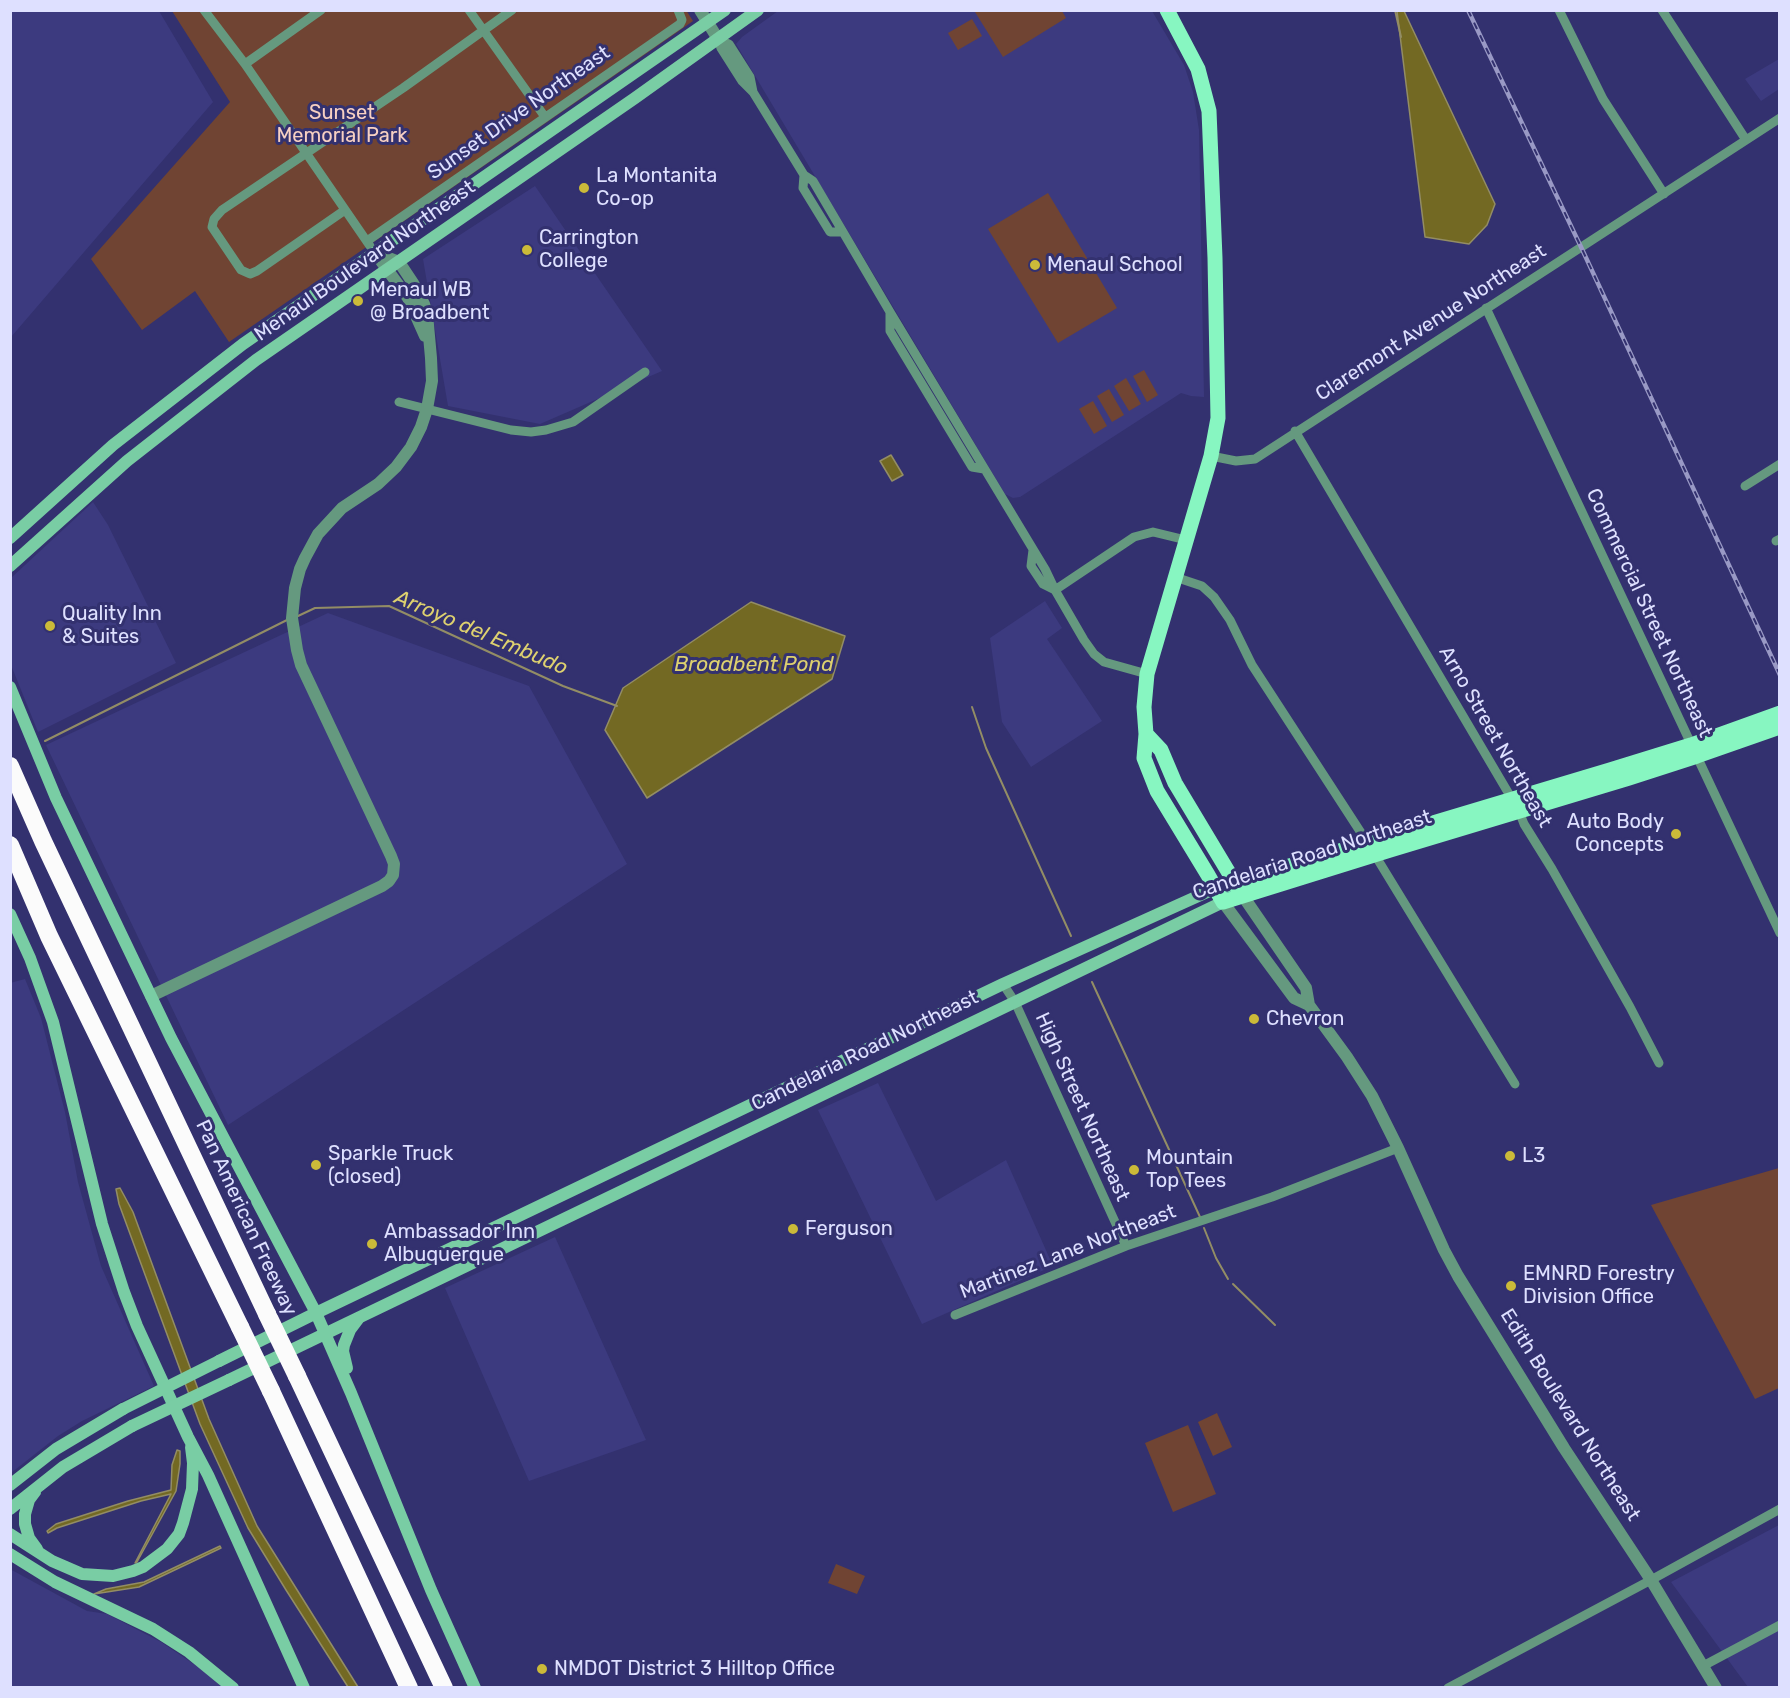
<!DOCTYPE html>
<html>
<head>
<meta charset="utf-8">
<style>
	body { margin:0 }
	#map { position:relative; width:1790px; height:1698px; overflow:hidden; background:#33316f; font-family:Rubik,sans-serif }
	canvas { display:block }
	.frame { position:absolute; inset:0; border:12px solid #dee0ff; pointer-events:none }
</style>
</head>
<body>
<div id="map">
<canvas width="1790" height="1698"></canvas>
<div class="frame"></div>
</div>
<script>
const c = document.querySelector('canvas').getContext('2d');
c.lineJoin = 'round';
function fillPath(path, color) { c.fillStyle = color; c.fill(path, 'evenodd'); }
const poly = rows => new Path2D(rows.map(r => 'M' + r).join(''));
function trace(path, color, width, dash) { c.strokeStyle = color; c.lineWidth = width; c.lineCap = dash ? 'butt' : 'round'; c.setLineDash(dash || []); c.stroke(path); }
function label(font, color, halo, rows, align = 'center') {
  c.font = font + ' Rubik,sans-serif'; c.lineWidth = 6; c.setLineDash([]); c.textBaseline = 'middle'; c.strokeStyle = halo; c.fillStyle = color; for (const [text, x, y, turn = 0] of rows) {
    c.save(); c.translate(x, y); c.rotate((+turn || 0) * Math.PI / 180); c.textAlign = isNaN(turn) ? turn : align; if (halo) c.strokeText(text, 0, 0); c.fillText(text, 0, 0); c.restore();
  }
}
fillPath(poly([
	[11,10,159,11,213,102,11,337],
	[778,11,1152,11,1184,65,1193,92,1199,130,1204,397,1191,396,1181,393,1020,497,1013,498,1005,494,736,44,742,37],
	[1779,59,1779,89,1761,101,1745,79],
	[535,186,662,371,540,424,448,406,423,259],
	[93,502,108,525,176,663,38,732,11,665,11,578],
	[1045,601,1062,628,1047,639,1102,721,1031,767,1002,722,990,638],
	[328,613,529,686,627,864,228,1125,46,745],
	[25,979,41,1018,65,1112,78,1182,101,1266,154,1386,82,1421,58,1436,11,1473,10,983],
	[878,1083,936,1201,1006,1160,1053,1266,922,1324,818,1110],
	[555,1237,646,1440,529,1481,445,1288],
	[1779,1525,1779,1687,1748,1687,1671,1582],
	[10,1569,87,1611,107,1614,161,1642,207,1673,223,1687,11,1687]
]), '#3c3a7f');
fillPath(poly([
	[686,10,693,21,676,33,229,342,195,291,142,330,91,259,230,102,172,11],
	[977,11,1062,11,1066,18,1003,57,975,12],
	[972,19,982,36,958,50,948,33],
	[1048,193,1117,308,1058,343,988,229],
	[1144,370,1158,395,1147,402,1133,376],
	[1126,378,1141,404,1129,411,1114,386],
	[1109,389,1124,415,1112,422,1097,396],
	[1093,401,1107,426,1094,434,1079,409],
	[1779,1168,1779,1388,1755,1399,1651,1205],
	[1217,1413,1232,1447,1213,1456,1198,1422],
	[1188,1425,1216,1494,1173,1512,1145,1443],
	[836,1564,865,1576,857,1594,828,1583]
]), '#704433');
const water = poly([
	[1397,11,1404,11,1495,204,1487,225,1469,244,1425,237,1397,11],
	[891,455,903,475,892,481,880,461,891,455],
	[751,602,845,636,832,679,647,798,605,730,623,688,751,602],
	[120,1188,133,1212,209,1419,257,1526,358,1687,348,1687,286,1590,248,1528,200,1424,119,1204,116,1189,120,1188],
	[177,1450,180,1451,180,1464,176,1491,137,1562,135,1563,171,1494,141,1501,57,1528,48,1533,47,1531,56,1524,128,1501,171,1490,172,1465,177,1450],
	[220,1546,221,1548,139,1587,94,1594,106,1589,144,1582,220,1546]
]);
fillPath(water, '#736923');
trace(water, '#938d65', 1.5);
trace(poly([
	[1395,10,1401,37],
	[298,616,315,608,389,606,563,686,617,706],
	[972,707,986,748,1071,936],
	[45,741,287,620],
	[1092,982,1200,1217],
	[1204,1228,1216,1258,1228,1279],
	[1233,1284,1275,1325]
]), '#938d65', 2);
trace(poly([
	[204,10,245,64,370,246],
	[469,10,545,117],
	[1559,10,1603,99,1664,194],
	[1662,10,1746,140],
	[718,39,721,48,742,81,753,92,804,175,813,181,890,312,1045,569,1055,590,1084,640,1094,654,1104,662,1147,674],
	[718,39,729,44,750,77,753,92],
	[245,64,321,10],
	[804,175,803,188,830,232,842,232],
	[345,210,257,271,250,274,241,270,212,227,214,219,222,210,403,88,512,10],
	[367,241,680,24,682,20,678,10],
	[1486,308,1780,933],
	[890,313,890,331,972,467,984,469],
	[399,402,511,430,531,432,546,430,573,422,645,372],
	[1295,431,1519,811,1524,824,1552,869,1630,1007,1659,1063],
	[1211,456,1236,461,1255,459,1780,118],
	[1745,486,1780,464],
	[1776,541,1780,539],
	[1033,550,1031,566,1043,584,1055,590],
	[1175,577,1202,586,1214,597,1230,620,1252,665,1367,842,1515,1084],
	[1055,590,1134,537,1153,532,1186,540],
	[1003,984,1015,1002,1126,1246],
	[955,1315,1126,1246,1272,1197,1398,1148],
	[1703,1666,1780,1625],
	[1448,1688,1651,1580,1780,1509]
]), '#65997f', 9);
trace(poly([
	[700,10,718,39],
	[381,261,408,298,425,336],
	[1243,896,1306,988,1309,1005],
	[1223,902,1294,998,1309,1005,1347,1057,1372,1096,1398,1148,1444,1250,1458,1276,1564,1448,1651,1580,1716,1688],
	[151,996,382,886,389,881,393,875,394,864,391,856,301,665,297,650,292,618,295,588,300,569,305,558,318,534,342,508,378,484,396,467,411,447,421,427,427,409,432,381,431,358,427,314,424,304,413,283,399,262,374,252]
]), '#65997f', 12);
trace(poly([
	[10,538,113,445,243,344,725,10],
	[10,566,127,461,256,360,635,98,758,10],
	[10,687,56,798,171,1038,316,1313,351,1393,431,1590,475,1688],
	[10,914,30,958,53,1022,102,1224,124,1292,137,1326,188,1437,208,1475,304,1688],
	[219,1361,316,1313,1003,984,1216,888],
	[347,1368,343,1351,344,1345,350,1330,359,1318],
	[229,1380,1223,902],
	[10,1485,56,1449,123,1409],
	[35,1492,29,1500,25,1514,25,1524,29,1538,37,1549],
	[10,1509,63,1467,132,1426],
	[10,1534,52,1561,82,1574,113,1576,133,1571,143,1567,167,1549,179,1534,183,1523,192,1489,193,1463,191,1447],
	[10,1554,55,1582,153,1629,189,1652,233,1688]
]), '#79cda4', 12);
trace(poly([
	[1167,10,1198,69,1209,111,1215,258,1218,418,1211,456,1147,674,1144,707,1146,734,1144,758,1157,791,1208,875,1223,902,1390,850,1629,778,1697,756,1780,727],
	[1146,734,1161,750,1175,783,1238,888],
	[1216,888,1610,770,1691,745,1780,713]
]), '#87f6c1', 15);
trace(poly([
	[10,766,43,841,267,1314],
	[10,845,49,936,240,1327],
	[297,1376,444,1688],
	[271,1391,409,1688]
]), '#fbfbfb', 18);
const rail = poly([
	[1468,10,1581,247,1780,675]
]);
trace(rail, '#9999c5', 4.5);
trace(rail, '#33316f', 2, [7]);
trace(poly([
	[123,1409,219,1361],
	[132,1426,229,1380]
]), '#79cda4', 12);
trace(poly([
	[267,1314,297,1376],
	[240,1327,271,1391]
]), '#fbfbfb', 18);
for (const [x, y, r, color] of [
	[584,188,6,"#cbba39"],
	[527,250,6,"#cbba39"],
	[1035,265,6,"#cbba39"],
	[358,301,6,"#cbba39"],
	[50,626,6,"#cbba39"],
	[1676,834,6,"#cbba39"],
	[1254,1019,6,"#cbba39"],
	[1510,1156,6,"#cbba39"],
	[316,1165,6,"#cbba39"],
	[1134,1170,6,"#cbba39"],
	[793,1229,6,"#cbba39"],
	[372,1244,6,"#cbba39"],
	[1511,1286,6,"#cbba39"],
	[542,1669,6,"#cbba39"]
]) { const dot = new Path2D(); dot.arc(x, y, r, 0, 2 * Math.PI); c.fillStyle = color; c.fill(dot); trace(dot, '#33316f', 2); }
label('20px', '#f7d0c2', '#33316f', [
	["Sunset",342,113],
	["Memorial Park",342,136]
]);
label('20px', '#dee0ff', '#33316f', [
	["Sunset Drive Northeast",519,113,-35],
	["Menaul Boulevard Northeast",365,261,-35],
	["Claremont Avenue Northeast",1431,323,-33],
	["Commercial Street Northeast",1649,613,65],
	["Arno Street Northeast",1495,737,60],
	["Candelaria Road Northeast",1312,855,-18],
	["Candelaria Road Northeast",865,1051,-26],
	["High Street Northeast",1082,1107,66],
	["Pan American Freeway",246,1218,65],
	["Martinez Lane Northeast",1068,1252,-21],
	["Edith Boulevard Northeast",1570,1415,58]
]);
label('20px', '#dee0ff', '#33316f', [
	["La Montanita",596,176],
	["Co-op",596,199],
	["Carrington",539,238],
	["College",539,261],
	["Menaul School",1047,265],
	["Menaul WB",370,290],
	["@ Broadbent",370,313],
	["Quality Inn",62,614],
	["& Suites",62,637],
	["Auto Body",1664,822,"right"],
	["Concepts",1664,845,"right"],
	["Chevron",1266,1019],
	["Sparkle Truck",328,1154],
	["(closed)",328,1177],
	["L3",1522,1156],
	["Mountain",1146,1158],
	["Top Tees",1146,1181],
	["Ferguson",805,1229],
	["Ambassador Inn",384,1232],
	["Albuquerque",384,1255],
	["EMNRD Forestry",1523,1274],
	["Division Office",1523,1297],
	["NMDOT District 3 Hilltop Office",554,1669]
], 'left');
label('italic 21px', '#ded16f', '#33316f', [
	["Arroyo del Embudo",481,633,23],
	["Broadbent Pond",754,665]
]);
</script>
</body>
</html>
